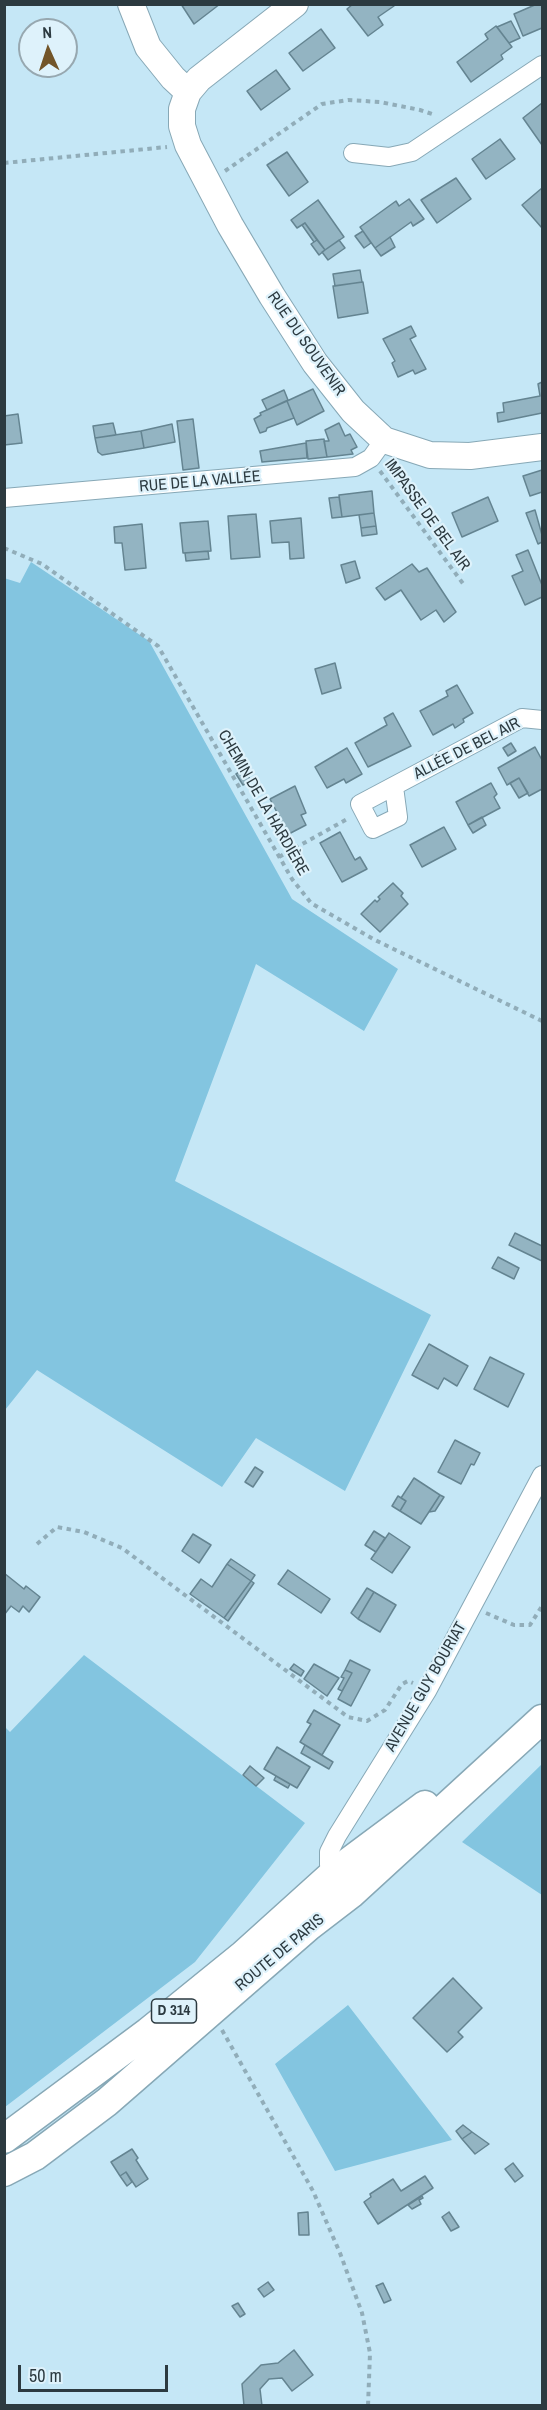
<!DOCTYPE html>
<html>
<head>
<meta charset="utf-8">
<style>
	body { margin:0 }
	#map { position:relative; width:547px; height:2410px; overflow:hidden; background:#c5e7f6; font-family:"Archivo Narrow",sans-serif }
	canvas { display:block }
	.frame { position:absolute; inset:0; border:6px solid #2c3a40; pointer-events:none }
	.north { position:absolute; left:18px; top:18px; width:60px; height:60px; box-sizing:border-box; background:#def2fb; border:2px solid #97a8b0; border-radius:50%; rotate:357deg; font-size:16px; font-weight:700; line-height:24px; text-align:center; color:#2c3a40 }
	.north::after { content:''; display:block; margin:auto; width:21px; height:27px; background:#725529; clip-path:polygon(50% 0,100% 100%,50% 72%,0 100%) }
	.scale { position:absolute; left:18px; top:2365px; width:150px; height:27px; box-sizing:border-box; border:3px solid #2c3a40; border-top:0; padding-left:8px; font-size:18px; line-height:21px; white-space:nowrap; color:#2c3a40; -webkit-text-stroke:4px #def2fb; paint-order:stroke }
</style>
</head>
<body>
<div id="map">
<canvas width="547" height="2410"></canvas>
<div class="frame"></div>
<div class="north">N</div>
<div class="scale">50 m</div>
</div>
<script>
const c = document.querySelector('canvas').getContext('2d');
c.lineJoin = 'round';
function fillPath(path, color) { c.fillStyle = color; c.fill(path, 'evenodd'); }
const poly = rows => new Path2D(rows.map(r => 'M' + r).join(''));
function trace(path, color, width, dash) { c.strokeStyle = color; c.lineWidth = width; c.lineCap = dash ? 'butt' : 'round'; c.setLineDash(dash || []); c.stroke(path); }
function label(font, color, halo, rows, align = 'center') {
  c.font = font + ' "Archivo Narrow",sans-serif'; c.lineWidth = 4.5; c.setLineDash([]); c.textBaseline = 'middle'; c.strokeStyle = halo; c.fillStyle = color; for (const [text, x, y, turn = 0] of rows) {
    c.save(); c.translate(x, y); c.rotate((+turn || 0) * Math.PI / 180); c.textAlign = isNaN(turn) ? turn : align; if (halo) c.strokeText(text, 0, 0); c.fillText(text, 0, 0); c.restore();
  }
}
fillPath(poly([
	[31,562,149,641,292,899,398,969,364,1031,256,964,175,1181,431,1315,345,1491,256,1438,222,1487,37,1370,5,1410,4,578,20,583],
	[84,1655,305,1823,195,1962,5,2107,5,1727,10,1732],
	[542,1764,542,1895,462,1842],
	[348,2005,452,2140,335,2171,275,2064]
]), '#83c5e0');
const building = poly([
	[181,4,220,4,194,24,181,4],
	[353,4,393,4,394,6,378,17,383,25,368,36,347,9,353,4],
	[537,4,542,4,542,28,523,36,514,14,537,4],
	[511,21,520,38,509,43,497,27,511,21],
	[496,26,512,47,501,55,503,59,471,82,457,62,488,39,485,34,496,26],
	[321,29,335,48,303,71,289,53,321,29],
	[276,70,290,89,261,110,247,91,276,70],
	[542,103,542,145,523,118,542,103],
	[500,139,515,159,486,179,472,159,500,139],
	[287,152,308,182,289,196,267,165,287,152],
	[456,178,471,199,437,223,421,200,456,178],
	[542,188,542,228,522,205,542,188],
	[409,199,424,219,413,226,411,222,375,248,360,227,396,201,399,206,409,199],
	[318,200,344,237,325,250,305,223,297,228,291,220,318,200],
	[305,223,317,240,314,242,302,225,305,223],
	[363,231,371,243,364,248,355,236,363,231],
	[390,237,395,247,381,256,375,248,390,237],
	[317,240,325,250,319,255,311,244,317,240],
	[339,240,345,248,328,260,322,252,339,240],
	[360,270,362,282,335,286,333,274,360,270],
	[363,282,368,313,338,318,333,286,363,282],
	[411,326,416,336,410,339,426,369,415,374,413,370,398,377,392,363,395,361,383,339,411,326],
	[542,382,542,413,498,422,497,413,504,412,503,403,540,396,538,384,542,382],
	[313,389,324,411,297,425,287,401,313,389],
	[284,390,288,400,267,410,262,400,284,390],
	[287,401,294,418,267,428,266,431,260,433,254,419,261,415,260,413,287,401],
	[18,414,22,443,4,445,4,416,18,414],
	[193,419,199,468,183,470,177,421,193,419],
	[113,423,116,435,95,438,93,426,113,423],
	[339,423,345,436,350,434,357,447,351,450,353,454,327,457,324,441,329,441,325,430,339,423],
	[172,424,175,442,144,448,141,431,172,424],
	[141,431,144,448,102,455,98,452,95,438,141,431],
	[324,439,327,457,308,459,306,441,324,439],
	[306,443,307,458,262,462,260,451,306,443],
	[542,470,542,492,530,496,523,476,542,470],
	[372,491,374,513,342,517,339,495,372,491],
	[339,497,342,517,332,518,329,498,339,497],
	[488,497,498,521,462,537,452,513,488,497],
	[535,510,542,535,542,542,538,544,526,513,535,510],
	[374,513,376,526,361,528,359,515,374,513],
	[256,514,260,557,231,559,228,516,256,514],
	[301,518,304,558,290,559,289,542,272,543,270,521,301,518],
	[208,521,211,551,183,553,180,523,208,521],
	[142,524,146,568,125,570,122,543,115,543,114,527,142,524],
	[376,526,377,534,362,536,361,528,376,526],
	[528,550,542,585,542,597,525,605,512,576,523,571,516,555,528,550],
	[208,551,209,559,186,561,185,553,208,551],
	[355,561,360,578,346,583,341,565,355,561],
	[412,564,419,572,427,568,456,612,444,622,436,610,421,620,401,590,385,600,376,588,412,564],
	[335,663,341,688,322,694,315,669,335,663],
	[457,685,473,713,463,719,464,722,455,728,453,724,433,735,420,711,448,696,446,691,457,685],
	[393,713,411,746,368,767,355,743,387,725,384,718,393,713],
	[511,743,516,751,508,756,503,748,511,743],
	[535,747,542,760,542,789,529,796,519,778,507,785,498,768,535,747],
	[347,748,362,774,346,783,344,779,327,788,315,767,347,748],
	[244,769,251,781,243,785,236,774,244,769],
	[519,778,528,793,519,798,510,783,519,778],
	[491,783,497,794,494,797,500,808,468,825,456,802,491,783],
	[295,786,306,813,301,815,306,825,283,837,278,827,283,824,270,799,295,786],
	[482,817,486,825,473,833,468,825,482,817],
	[444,827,456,849,422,867,410,845,444,827],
	[340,832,355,860,360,857,367,869,342,882,320,843,340,832],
	[393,883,403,893,401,896,408,904,380,932,361,914,375,900,377,902,380,899,378,897,393,883],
	[515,1233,542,1246,542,1261,509,1245,515,1233],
	[498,1257,519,1268,514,1279,492,1268,498,1257],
	[429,1344,468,1366,457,1386,444,1378,438,1389,412,1375,429,1344],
	[490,1357,524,1374,508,1407,474,1389,490,1357],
	[455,1440,480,1453,474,1465,471,1464,461,1484,438,1472,455,1440],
	[255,1467,263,1472,253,1487,245,1482,255,1467],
	[414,1478,440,1495,421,1524,400,1511,406,1501,401,1498,414,1478],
	[440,1495,444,1497,435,1511,429,1512,440,1495],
	[398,1496,406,1501,400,1511,392,1506,398,1496],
	[374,1531,385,1538,376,1552,365,1545,374,1531],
	[389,1533,410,1547,392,1573,371,1559,389,1533],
	[193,1534,211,1545,199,1563,182,1551,193,1534],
	[231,1559,255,1575,251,1581,227,1564,231,1559],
	[227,1564,251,1581,224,1618,190,1594,201,1579,212,1587,227,1564],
	[288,1570,330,1599,321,1613,278,1584,288,1570],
	[4,1573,24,1589,26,1586,40,1597,29,1612,23,1606,19,1612,11,1606,4,1615,4,1573],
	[251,1581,254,1583,228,1621,224,1618,251,1581],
	[367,1588,374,1592,358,1619,351,1613,367,1588],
	[374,1592,396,1605,380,1632,358,1619,374,1592],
	[350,1660,370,1670,351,1706,338,1699,352,1673,345,1670,350,1660],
	[294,1664,304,1671,301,1676,290,1669,294,1664],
	[314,1664,339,1678,327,1696,304,1679,314,1664],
	[345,1670,352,1673,342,1691,338,1689,344,1678,341,1677,345,1670],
	[314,1710,340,1725,322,1755,300,1742,311,1724,307,1722,314,1710],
	[305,1745,333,1762,329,1769,301,1753,305,1745],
	[277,1747,310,1767,297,1788,264,1769,277,1747],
	[250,1766,264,1778,256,1786,243,1775,250,1766],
	[276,1776,290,1784,288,1788,274,1780,276,1776],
	[453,1978,482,2008,458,2032,463,2037,447,2052,413,2018,453,1978],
	[463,2125,472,2132,462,2139,456,2131,463,2125],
	[472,2132,489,2144,475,2154,462,2139,472,2132],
	[132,2149,138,2158,136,2160,148,2179,136,2187,126,2172,120,2176,111,2162,132,2149],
	[513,2163,523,2176,515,2182,505,2169,513,2163],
	[126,2172,132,2182,127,2186,120,2176,126,2172],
	[425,2176,433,2188,378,2224,364,2202,371,2197,370,2194,393,2179,401,2191,425,2176],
	[422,2196,423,2198,419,2200,421,2204,412,2209,408,2205,422,2196],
	[308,2212,309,2235,299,2235,298,2213,308,2212],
	[449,2212,459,2227,451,2231,442,2217,449,2212],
	[268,2282,274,2290,264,2297,258,2289,268,2282],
	[383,2283,391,2300,384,2303,376,2286,383,2283],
	[238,2303,245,2314,240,2317,232,2306,238,2303],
	[294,2350,313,2375,292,2391,282,2378,269,2379,260,2389,262,2406,244,2406,242,2384,261,2365,278,2363,294,2350]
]);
fillPath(building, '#93b4c2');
trace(building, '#648491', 1.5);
const street = poly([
	[353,153,389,157,412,152,542,65],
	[4,498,355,467,371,458,384,440],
	[394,787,398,817,373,829,360,804,522,718,542,720],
	[339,1878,329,1865,329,1852,337,1836,427,1691,542,1475]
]);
const secondary = poly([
	[131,4,148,47,173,78,188,92],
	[295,4,199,79,188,92,182,109,182,126,188,145,230,225,272,296,315,363,353,411,384,440,430,455,470,456,542,447]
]);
const primary = poly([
	[4,2139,148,2032,243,1955,335,1872,425,1805],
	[4,2172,35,2156,107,2102,308,1927,351,1894,542,1719]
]);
trace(street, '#87a8b6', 20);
trace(secondary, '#87a8b6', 28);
trace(primary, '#87a8b6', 31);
trace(poly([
	[4,163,167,147],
	[225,171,322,104,348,100,380,102,420,110,435,115],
	[380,471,464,585],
	[4,548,42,564,158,646,292,879,311,903,375,940,542,1021],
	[279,857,349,818],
	[37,1544,57,1527,84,1532,122,1548,348,1717,367,1721,385,1710,402,1684,408,1681,413,1683],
	[486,1613,514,1625,530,1625,542,1606],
	[222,2030,313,2191,340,2253,362,2313,370,2353,368,2406]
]), '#91adb9', 4, [4.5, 4.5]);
trace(street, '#fff', 18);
trace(secondary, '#fff', 26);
trace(primary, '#fff', 28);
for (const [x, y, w] of [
	[174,2011,45]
]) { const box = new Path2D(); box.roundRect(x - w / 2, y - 12, w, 24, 4.5); c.fillStyle = '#def2fb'; c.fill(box); trace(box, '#2c3a40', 1.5); }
label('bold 15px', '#2c3a40', null, [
	["D 314",174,2011]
]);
label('16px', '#2c3a40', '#def2fb', [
	["RUE DU SOUVENIR",306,344,55],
	["RUE DE LA VALLÉE",200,482,-5],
	["IMPASSE DE BEL AIR",427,515,54],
	["ALLÉE DE BEL AIR",467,749,-27],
	["CHEMIN DE LA HARDIÈRE",263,803,60],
	["AVENUE GUY BOURIAT",426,1687,-60],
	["ROUTE DE PARIS",280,1953,-40]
]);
</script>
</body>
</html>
